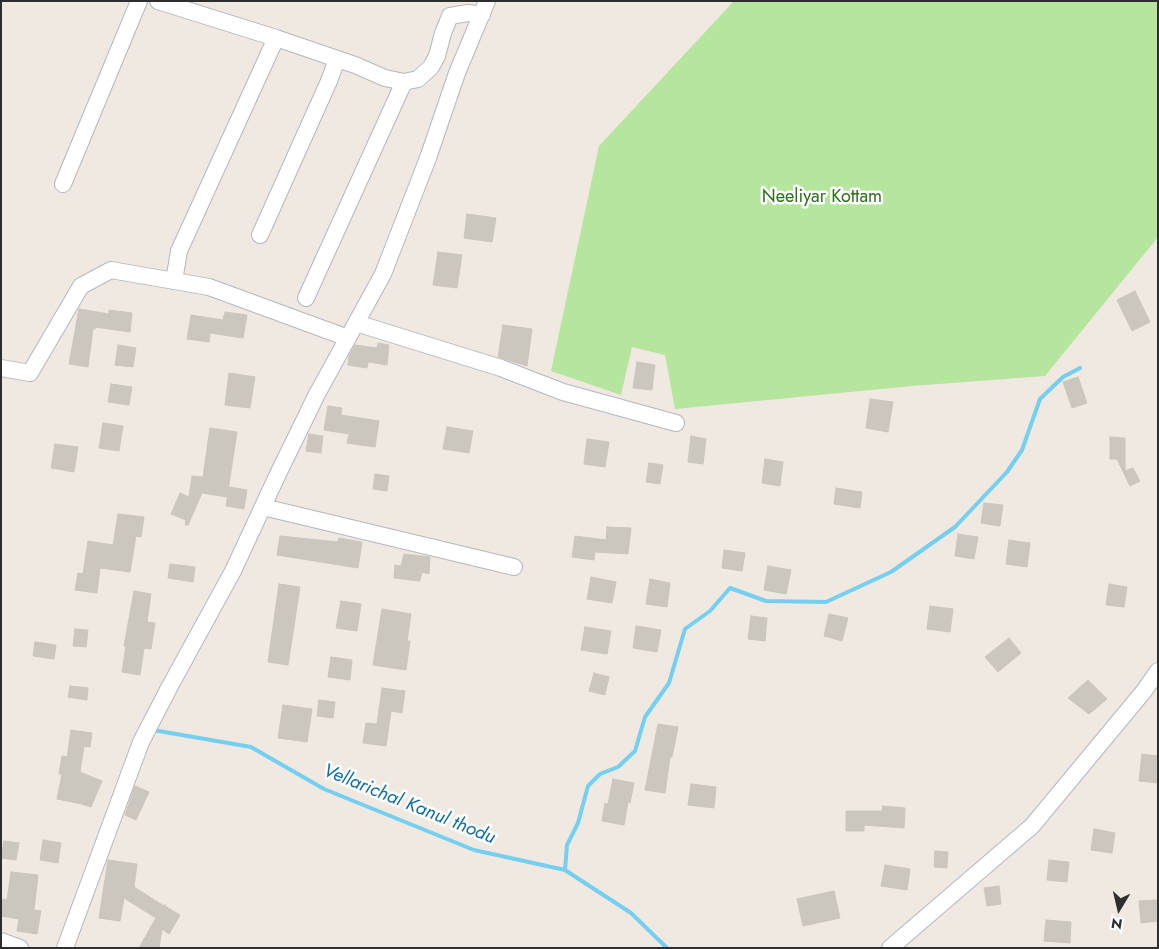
<!DOCTYPE html>
<html>
<head>
<meta charset="utf-8">
<style>
	body { margin:0 }
	#map { position:relative; width:1159px; height:949px; overflow:hidden; background:#efe9e1; font-family:Jost,sans-serif }
	canvas { display:block }
	.frame { position:absolute; inset:0; border:2px solid #2e2e2e; pointer-events:none }
	.north { position:absolute; left:1094px; top:884px; width:50px; height:50px; -webkit-text-stroke:4px #fff; paint-order:stroke; rotate:189deg; font-size:14px; font-weight:700; line-height:20px; text-align:center; color:#2e2e2e }
	.north::after { content:''; display:block; margin:auto; width:18px; height:22px; background:#2e2e2e; clip-path:polygon(50% 0,100% 100%,50% 72%,0 100%) }
</style>
</head>
<body>
<div id="map">
<canvas width="1159" height="949"></canvas>
<div class="frame"></div>
<div class="north">N</div>
</div>
<script>
const c = document.querySelector('canvas').getContext('2d');
c.lineJoin = 'round';
function fillPath(path, color) { c.fillStyle = color; c.fill(path, 'evenodd'); }
const poly = rows => new Path2D(rows.map(r => 'M' + r).join(''));
function trace(path, color, width, dash) { c.strokeStyle = color; c.lineWidth = width; c.lineCap = dash ? 'butt' : 'round'; c.setLineDash(dash || []); c.stroke(path); }
function label(font, color, halo, rows, align = 'center') {
  c.font = font + ' Jost,sans-serif'; c.lineWidth = 5; c.setLineDash([]); c.textBaseline = 'middle'; c.strokeStyle = halo; c.fillStyle = color; for (const [text, x, y, turn = 0] of rows) {
    c.save(); c.translate(x, y); c.rotate((+turn || 0) * Math.PI / 180); c.textAlign = isNaN(turn) ? turn : align; if (halo) c.strokeText(text, 0, 0); c.fillText(text, 0, 0); c.restore();
  }
}
fillPath(poly([
	[734,1,1158,1,1158,237,1045,376,912,386,675,409,665,355,632,347,621,395,551,371,599,146]
]), '#b6e59e');
trace(poly([
	[153,730,251,747,324,789,474,850,565,870,631,913,667,948],
	[565,870,567,845,578,823,588,786,600,774,618,767,635,751,645,717,669,683,685,629,710,611,730,588,766,601,826,602,891,572,955,527,1007,472,1022,450,1040,399,1063,377,1080,368]
]), '#75cff0', 4);
const building = poly([
	[467,214,496,218,492,242,464,238,467,214],
	[438,252,462,255,457,288,433,285,438,252],
	[1135,291,1150,322,1132,331,1117,300,1135,291],
	[79,309,109,314,109,310,132,313,130,332,95,327,95,329,93,329,88,367,69,364,79,309],
	[225,312,247,315,243,338,210,333,209,342,187,339,191,315,223,320,225,312],
	[503,325,532,329,527,366,498,357,503,325],
	[378,343,389,345,387,365,368,362,367,368,348,365,349,356,355,345,377,348,378,343],
	[118,345,136,348,133,367,115,365,118,345],
	[637,362,655,365,652,390,633,388,637,362],
	[229,373,255,377,250,408,225,405,229,373],
	[1078,377,1087,403,1072,408,1063,382,1078,377],
	[111,384,132,387,129,405,108,402,111,384],
	[870,399,893,402,888,432,866,428,870,399],
	[328,406,342,408,341,415,379,421,375,447,347,443,349,434,324,430,328,406],
	[103,423,123,426,119,451,99,448,103,423],
	[447,427,473,431,469,453,443,449,447,427],
	[210,428,237,432,227,497,202,493,188,525,185,525,186,520,171,514,180,493,189,497,192,476,203,477,210,428],
	[309,434,323,436,321,453,306,451,309,434],
	[691,436,706,439,703,464,688,462,691,436],
	[1110,437,1125,438,1125,471,1133,468,1140,481,1130,486,1117,459,1110,459,1110,437],
	[587,439,609,442,605,467,584,464,587,439],
	[55,444,78,447,74,472,51,468,55,444],
	[765,459,783,462,780,486,762,483,765,459],
	[649,463,663,465,660,484,646,482,649,463],
	[375,474,389,476,387,491,373,489,375,474],
	[229,487,247,490,244,509,226,506,229,487],
	[836,488,862,492,860,508,834,504,836,488],
	[984,503,1003,505,1000,526,981,523,984,503],
	[118,514,144,517,141,537,136,536,130,572,100,568,97,593,75,590,78,573,83,574,88,541,113,545,118,514],
	[607,527,631,528,628,554,595,552,594,560,572,557,575,536,606,540,607,527],
	[958,534,978,537,974,559,955,556,958,534],
	[280,536,338,542,339,538,362,542,358,568,277,555,280,536],
	[1009,540,1030,543,1027,567,1006,564,1009,540],
	[724,550,745,553,742,571,722,568,724,550],
	[404,554,430,557,429,574,422,572,420,581,394,578,395,565,401,566,404,554],
	[170,564,195,567,193,582,168,578,170,564],
	[768,566,791,570,786,594,764,590,768,566],
	[591,577,616,582,612,603,587,599,591,577],
	[650,579,670,583,667,607,646,604,650,579],
	[279,584,300,587,288,665,268,662,279,584],
	[1109,584,1127,587,1124,607,1106,605,1109,584],
	[134,591,151,594,147,622,155,623,151,649,144,648,140,675,122,672,126,646,124,646,134,591],
	[341,601,361,604,357,631,336,628,341,601],
	[930,606,953,609,950,632,927,629,930,606],
	[382,609,411,614,407,641,410,641,406,670,373,665,382,609],
	[829,614,848,618,842,641,824,636,829,614],
	[751,616,767,618,765,641,748,639,751,616],
	[636,626,661,630,657,652,633,648,636,626],
	[585,627,611,631,607,654,581,650,585,627],
	[75,629,88,630,86,647,73,646,75,629],
	[1009,638,1021,653,998,672,985,657,1009,638],
	[35,642,56,645,54,659,33,656,35,642],
	[331,657,352,660,350,680,328,677,331,657],
	[594,673,609,677,605,695,589,691,594,673],
	[1088,680,1107,699,1089,714,1068,698,1088,680],
	[70,686,88,688,87,700,68,697,70,686],
	[382,688,405,691,402,713,391,711,386,746,363,743,366,723,377,724,382,688],
	[319,700,335,702,333,718,317,716,319,700],
	[283,705,312,709,307,742,278,738,283,705],
	[658,724,678,727,672,757,670,757,665,793,645,790,658,724],
	[71,730,92,733,90,747,84,746,80,772,102,781,91,807,82,804,57,799,62,774,59,774,62,756,67,757,71,730],
	[1142,754,1158,756,1158,783,1139,781,1142,754],
	[613,779,634,783,630,803,628,802,624,825,602,821,605,803,608,804,613,779],
	[691,784,716,787,714,808,688,805,691,784],
	[135,786,149,792,136,820,125,815,135,786],
	[883,806,905,808,904,828,864,825,864,831,846,831,846,811,882,811,883,806],
	[1094,829,1115,833,1112,853,1091,850,1094,829],
	[43,840,61,843,58,863,40,860,43,840],
	[4,841,19,843,16,860,1,858,4,841],
	[935,851,948,852,947,868,934,867,935,851],
	[108,860,137,864,134,887,164,906,165,904,165,906,180,915,169,934,162,929,159,948,139,948,156,918,124,898,120,921,99,918,108,860],
	[1049,860,1069,862,1067,882,1047,880,1049,860],
	[885,865,910,869,907,890,881,886,885,865],
	[11,872,38,875,34,910,41,911,37,934,17,931,19,919,1,916,1,899,7,900,11,872],
	[999,886,1001,904,987,906,984,888,999,886],
	[834,891,840,918,803,926,797,899,834,891],
	[1158,900,1158,921,1141,923,1139,901,1158,900],
	[1046,920,1071,922,1070,943,1044,941,1046,920]
]);
fillPath(building, '#cbc7bf');
trace(building, '#cbc5ba', 1);
const minor = poly([
	[158,1,276,38,355,65,385,78,404,82,418,79,431,67,437,56,443,33,450,16,468,13,482,15],
	[63,184,139,1],
	[260,235,329,81,337,59],
	[174,281,179,251,276,38],
	[306,298,404,82],
	[356,323,501,368,563,392,676,423],
	[1,368,30,373,81,286,111,270,209,287,348,338],
	[263,507,514,567],
	[1,941,20,948],
	[65,948,141,742,170,686,233,571,277,476,317,394,383,274,428,158,457,73,487,1],
	[890,948,1032,826,1144,691,1158,671]
]);
trace(minor, '#b4b7c1', 18);
trace(minor, '#fff', 16);
label('18px', '#2c6e1b', '#fff', [
	["Neeliyar Kottam",822,198]
]);
label('italic 19px', '#0d6fa3', '#fff', [
	["Vellarichal Kanul thodu",409,805,22]
]);
</script>
</body>
</html>
